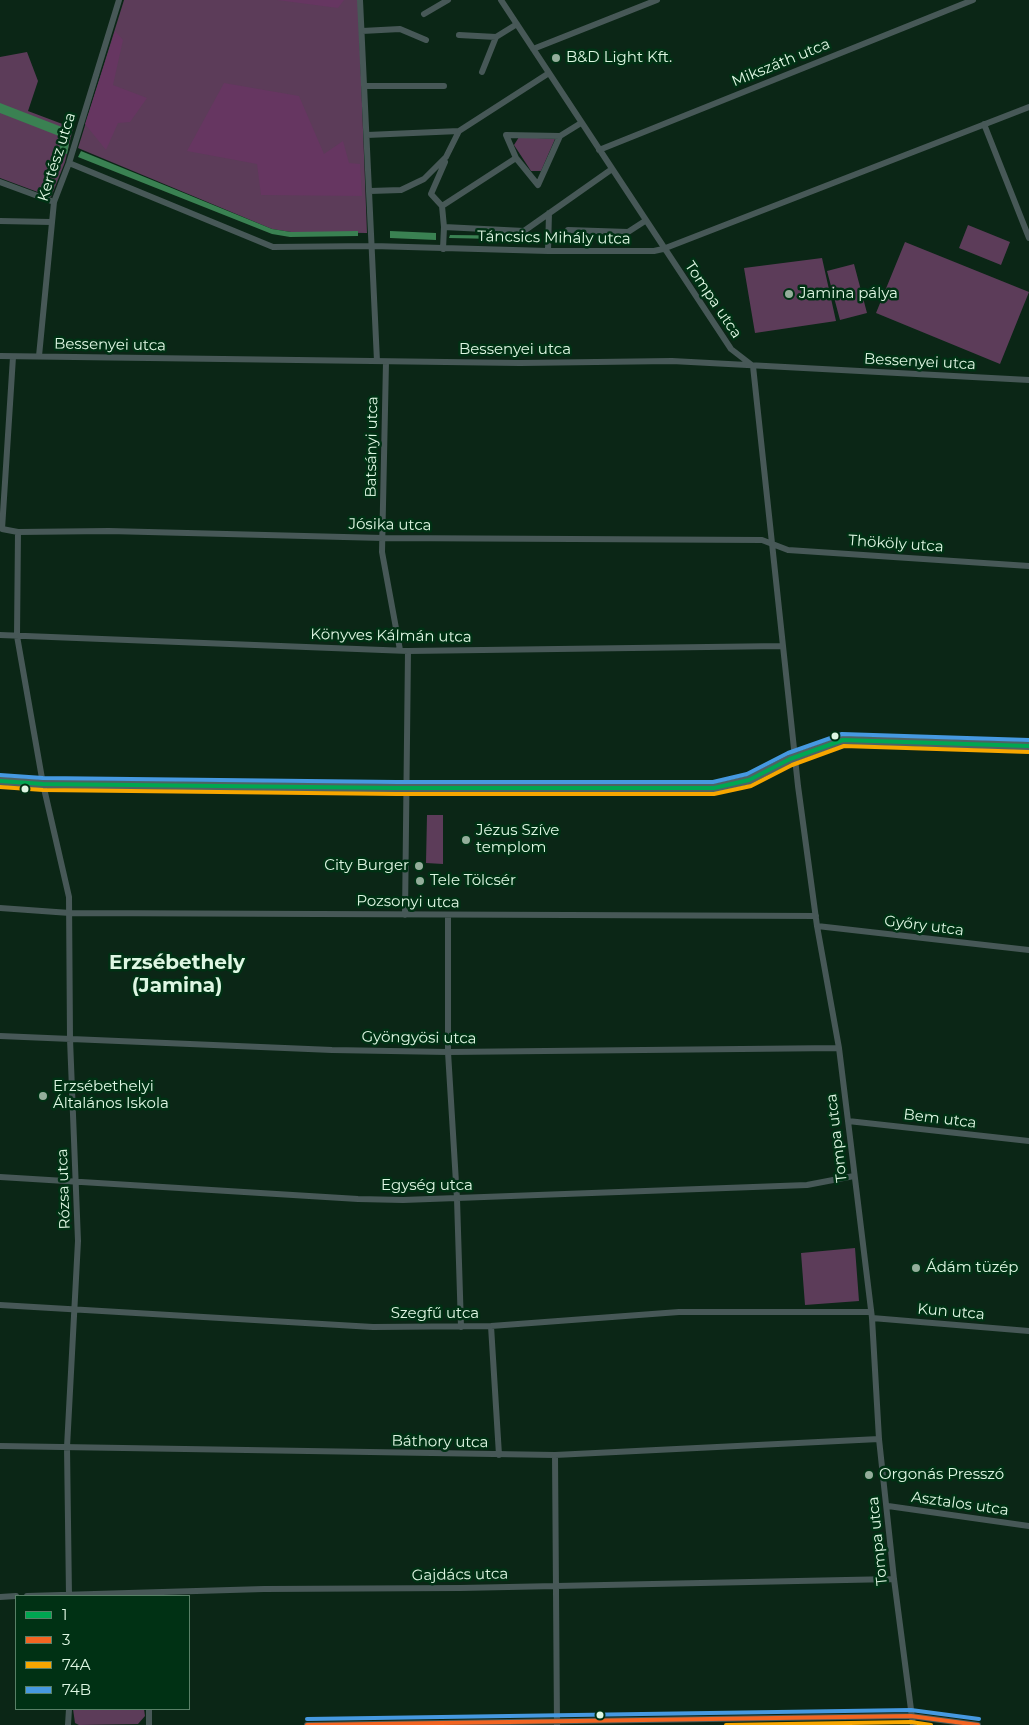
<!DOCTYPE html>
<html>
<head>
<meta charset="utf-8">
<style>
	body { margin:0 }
	#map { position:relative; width:1029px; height:1725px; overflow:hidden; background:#0b2616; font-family:Montserrat,sans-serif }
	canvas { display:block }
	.legend { position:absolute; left:15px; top:1595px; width:175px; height:115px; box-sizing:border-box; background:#003114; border:1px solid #598067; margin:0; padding:6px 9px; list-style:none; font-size:15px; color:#def7e3 }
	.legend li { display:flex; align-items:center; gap:10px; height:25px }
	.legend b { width:25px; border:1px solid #598067 }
</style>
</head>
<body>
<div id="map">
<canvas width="1029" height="1725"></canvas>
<ul class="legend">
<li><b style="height:6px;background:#00a651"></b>1</li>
<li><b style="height:6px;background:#f26522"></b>3</li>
<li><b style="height:6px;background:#f7a600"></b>74A</li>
<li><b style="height:6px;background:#4699e1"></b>74B</li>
</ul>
</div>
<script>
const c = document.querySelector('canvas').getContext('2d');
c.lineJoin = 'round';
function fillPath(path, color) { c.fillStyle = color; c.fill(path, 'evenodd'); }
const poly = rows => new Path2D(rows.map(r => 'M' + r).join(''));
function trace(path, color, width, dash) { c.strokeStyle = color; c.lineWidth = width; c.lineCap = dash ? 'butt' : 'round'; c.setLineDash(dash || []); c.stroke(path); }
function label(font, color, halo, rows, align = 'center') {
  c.font = font + ' Montserrat,sans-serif'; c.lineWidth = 5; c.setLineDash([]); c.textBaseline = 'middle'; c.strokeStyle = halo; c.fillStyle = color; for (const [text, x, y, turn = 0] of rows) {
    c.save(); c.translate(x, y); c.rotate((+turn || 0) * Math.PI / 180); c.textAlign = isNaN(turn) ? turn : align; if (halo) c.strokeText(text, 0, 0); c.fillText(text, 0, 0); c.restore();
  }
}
fillPath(poly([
	[124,0,358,0,367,233,291,232,272,229,78,148],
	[27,52,38,81,28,111,73,128,65,162,51,197,0,178,0,57],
	[519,137,555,139,541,171,531,171,514,145],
	[968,225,1010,242,1001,265,959,248],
	[905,242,1029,292,1000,364,876,313],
	[822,258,836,321,755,333,744,268],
	[854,264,867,313,840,320,827,271],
	[427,815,443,815,443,864,426,863],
	[855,1248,859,1301,805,1305,801,1253],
	[73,1709,144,1709,145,1716,138,1724,79,1725,75,1723]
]), '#5c3c59');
fillPath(poly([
	[277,0,344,0,338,8],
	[115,31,123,40,113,85,147,98,130,122,118,123,106,150,85,124],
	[224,83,299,96,324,154,343,141,349,163,360,164,362,196,261,195,257,164,187,151]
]), '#663661');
fillPath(poly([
	[0,103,67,129,69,144,67,154,60,152,59,136,0,113],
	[81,151,272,229,291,232,358,231,358,236,290,237,272,234,78,157],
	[390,231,436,233,436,240,390,238],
	[450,235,541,236,541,240,449,238]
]), '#3a8152');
trace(poly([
	[360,0,377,361],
	[501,0,731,349,753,366,798,786,817,926,839,1048,848,1121,872,1318,879,1439,894,1579,913,1725],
	[424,14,448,0],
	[362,31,400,29,426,40],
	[459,35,496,37],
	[533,49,657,0],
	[482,72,496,37,517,24],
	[365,86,444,86],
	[984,124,1029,238],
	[367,135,459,131],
	[560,136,506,135,516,158,538,185,560,136,581,123],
	[599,150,973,0],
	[69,163,273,247,373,246,548,251,654,251,663,249,1029,107],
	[0,182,54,202],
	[370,191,401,190,424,179,446,157,459,131,549,73],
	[442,206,516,158],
	[0,221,51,222],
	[444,227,524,231,612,169],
	[568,230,628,232,645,221],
	[443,249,444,227,442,206,431,194,445,162],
	[548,251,549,213],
	[0,356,520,363,672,361,1029,380],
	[39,356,54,202,69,163,119,0],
	[13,357,2,529,18,532,109,531,383,538,762,540,788,550,1029,566],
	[386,362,382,552,400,650],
	[18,532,17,636,43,784,69,897,70,1039,78,1241,67,1447,69,1596],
	[0,635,408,651,782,646],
	[0,908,70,913,816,916],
	[405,915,408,651],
	[448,915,448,1052,457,1199,461,1327],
	[817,926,1029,950],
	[0,1036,332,1050,448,1052,839,1048],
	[848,1121,1029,1141],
	[0,1177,358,1199,403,1200,807,1185,854,1176],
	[0,1305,373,1327,491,1326,679,1312,870,1312],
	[872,1318,1029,1331],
	[491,1326,499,1455],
	[0,1446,555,1455,879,1439],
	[555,1455,557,1725],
	[888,1506,1029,1526],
	[27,1596,264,1589,460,1588,894,1579],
	[0,1597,16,1596],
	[149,1709,149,1725],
	[68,1725,69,1709],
	[307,1725,911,1716,978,1725]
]), '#475857', 6);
trace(poly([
	[0,781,43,784,396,788,714,788,749,780,790,759,843,740,1029,746]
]), '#4e6263', 9);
trace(poly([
	[0,781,43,784,396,788,714,788,749,780,790,759,843,740,1029,746]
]), '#00a651', 4);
trace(poly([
	[307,1725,911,1716,978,1725]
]), '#f26522', 4);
trace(poly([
	[0,787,43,790,396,794,714,794,751,786,792,765,844,746,1029,752],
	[726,1725,911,1722,931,1725]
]), '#f7a600', 4);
trace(poly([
	[0,775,43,778,396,782,713,782,747,774,788,753,842,734,1029,740],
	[307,1719,911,1710,979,1719]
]), '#4699e1', 4);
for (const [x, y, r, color] of [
	[556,58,5,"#94ae9b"],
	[789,294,5,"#94ae9b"],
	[835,736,4.5,"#def7e3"],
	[25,789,4.5,"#def7e3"],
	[466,840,5,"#94ae9b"],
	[419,866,5,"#94ae9b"],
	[420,881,5,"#94ae9b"],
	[43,1096,5,"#94ae9b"],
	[916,1268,5,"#94ae9b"],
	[869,1475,5,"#94ae9b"],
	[600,1715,4.5,"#def7e3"]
]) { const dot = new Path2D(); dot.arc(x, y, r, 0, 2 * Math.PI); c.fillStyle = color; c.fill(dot); trace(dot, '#003114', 2); }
label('15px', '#def7e3', '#003114', [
	["B&D Light Kft.",566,58],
	["Jamina pálya",799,294],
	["Jézus Szíve",476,831],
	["templom",476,848],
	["City Burger",409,866,"right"],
	["Tele Tölcsér",430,881],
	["Erzsébethelyi",53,1087],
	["Általános Iskola",53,1104],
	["Ádám tüzép",926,1268],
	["Orgonás Presszó",879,1475]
], 'left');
label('15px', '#def7e3', '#003114', [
	["Mikszáth utca",781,63,-22],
	["Kertész utca",57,157,-72],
	["Táncsics Mihály utca",554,238,1],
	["Tompa utca",713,300,56],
	["Bessenyei utca",110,345,1],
	["Bessenyei utca",515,350],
	["Bessenyei utca",920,362,3],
	["Batsányi utca",372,447,-89],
	["Jósika utca",390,525,1],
	["Thököly utca",896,544,4],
	["Könyves Kálmán utca",391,636,1],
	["Pozsonyi utca",408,902,1],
	["Győry utca",924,926,7],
	["Gyöngyösi utca",419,1038,1],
	["Bem utca",940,1119,7],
	["Tompa utca",837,1138,-97],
	["Egység utca",427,1186],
	["Rózsa utca",64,1189,-92],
	["Kun utca",951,1312,5],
	["Szegfű utca",435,1314],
	["Báthory utca",440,1442,1],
	["Asztalos utca",960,1504,8],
	["Tompa utca",878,1541,-96],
	["Gajdács utca",460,1575,-1]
]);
label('bold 20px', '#def7e3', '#003114', [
	["Erzsébethely",177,963],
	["(Jamina)",177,986]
]);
</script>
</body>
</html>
